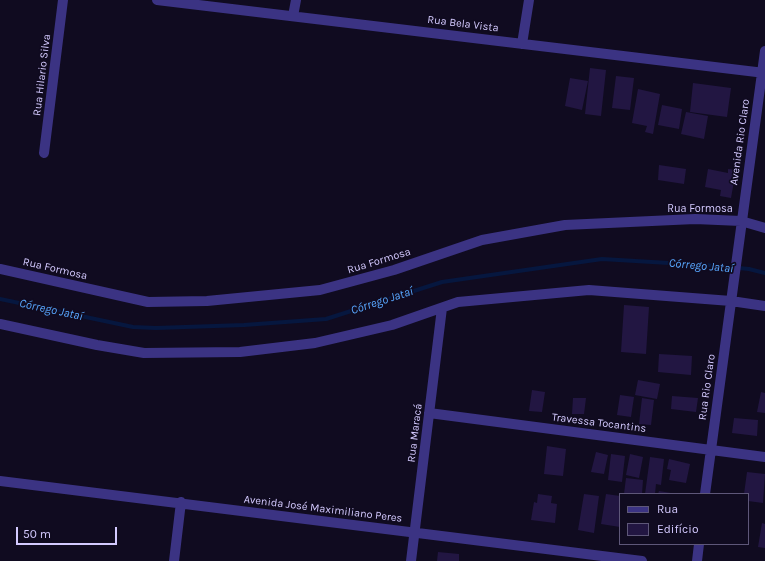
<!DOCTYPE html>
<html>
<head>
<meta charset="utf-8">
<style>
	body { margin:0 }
	#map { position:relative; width:765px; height:561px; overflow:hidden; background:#100b20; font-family:Karla,sans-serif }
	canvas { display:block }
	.legend { position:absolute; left:619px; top:493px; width:130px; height:52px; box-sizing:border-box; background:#100b20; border:1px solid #5e5779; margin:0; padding:5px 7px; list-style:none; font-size:12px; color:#d4caff }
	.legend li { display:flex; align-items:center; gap:8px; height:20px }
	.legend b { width:20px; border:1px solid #5e5779 }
	.scale { position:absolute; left:16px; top:527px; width:101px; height:18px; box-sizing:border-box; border:2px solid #d4caff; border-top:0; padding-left:5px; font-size:12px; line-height:14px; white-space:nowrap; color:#d4caff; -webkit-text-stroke:3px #100b20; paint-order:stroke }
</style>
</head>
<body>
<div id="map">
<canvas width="765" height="561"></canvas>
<ul class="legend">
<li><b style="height:5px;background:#3b3383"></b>Rua</li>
<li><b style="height:11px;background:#221642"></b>Edifício</li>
</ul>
<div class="scale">50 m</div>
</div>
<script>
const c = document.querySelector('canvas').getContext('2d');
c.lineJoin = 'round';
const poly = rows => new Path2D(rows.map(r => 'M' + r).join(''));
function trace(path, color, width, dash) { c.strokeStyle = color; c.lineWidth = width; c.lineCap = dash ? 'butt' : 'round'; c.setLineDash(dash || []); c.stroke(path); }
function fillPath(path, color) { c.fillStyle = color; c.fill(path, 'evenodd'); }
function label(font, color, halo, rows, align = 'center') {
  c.font = font + ' Karla,sans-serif'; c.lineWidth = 3.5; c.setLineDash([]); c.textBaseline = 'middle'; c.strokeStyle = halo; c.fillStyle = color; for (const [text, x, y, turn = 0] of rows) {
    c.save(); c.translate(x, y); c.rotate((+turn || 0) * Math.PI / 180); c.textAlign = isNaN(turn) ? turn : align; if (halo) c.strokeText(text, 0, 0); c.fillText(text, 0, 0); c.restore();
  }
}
trace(poly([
	[0,299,133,327,156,328,244,325,326,319,442,282,602,259,719,266,749,269,765,273]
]), '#06173f', 4);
fillPath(poly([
	[590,68,606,70,601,116,585,114],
	[616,76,634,78,630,110,612,108],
	[570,78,588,81,582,110,565,106],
	[693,83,731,88,727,117,690,112],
	[638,89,660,94,653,134,645,132,647,126,632,123],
	[662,105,682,109,679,129,658,125],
	[686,112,708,116,704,139,681,134],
	[659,165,686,169,684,184,658,180],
	[708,169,728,173,728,169,736,170,731,198,720,196,721,190,705,187],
	[624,305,649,307,646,354,621,352],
	[659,354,692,356,691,375,658,372],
	[638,380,660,384,657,399,635,395],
	[532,390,545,392,542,412,529,411],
	[761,392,765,393,765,413,757,412],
	[620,395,634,397,631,417,617,415],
	[672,396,698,398,696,412,671,409],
	[573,398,586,398,584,414,572,414],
	[642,398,654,400,651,425,639,424],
	[734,418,758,420,757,436,732,433],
	[547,446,566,449,563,476,544,474],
	[596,452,608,455,604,474,591,472],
	[611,454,625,456,622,482,608,480],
	[630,454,643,457,639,478,626,475],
	[650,457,664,459,661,485,656,484,655,494,645,494],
	[669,459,690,464,686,483,669,480,671,470,667,469],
	[747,472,765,474,763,503,748,501,748,494,744,494],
	[626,478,643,480,642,494,624,494],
	[659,491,671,493,671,494,658,494],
	[538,494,552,496,551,503,557,504,555,523,531,520,534,502,537,503],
	[584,494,599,496,594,533,578,530],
	[606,494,620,496,620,527,601,524],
	[762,523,765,524,765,548,758,547],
	[438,552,459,554,459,561,437,561]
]), '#221642');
trace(poly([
	[157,0,765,73],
	[293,16,296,0],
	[522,44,529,0],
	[44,153,63,0],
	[0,269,148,302,207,301,320,290,394,270,482,240,565,225,695,219,741,221,765,228],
	[0,324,97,345,144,353,240,352,315,343,392,325,458,302,589,290,731,301,765,306],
	[429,413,765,457],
	[0,481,642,561],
	[705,494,765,51],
	[174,561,181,502],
	[411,561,442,308],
	[697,561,699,544]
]), '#3b3383', 10);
label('11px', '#d4caff', '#100b20', [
	["Rua Bela Vista",463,24,7],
	["Rua Hilario Silva",42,75,-83],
	["Avenida Rio Claro",740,142,-82],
	["Rua Formosa",700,209],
	["Rua Formosa",379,261,-17],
	["Rua Formosa",55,269,13],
	["Rua Rio Claro",707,387,-82],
	["Travessa Tocantins",599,423,7],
	["Rua Maracá",415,433,-83],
	["Avenida José Maximiliano Peres",323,509,7]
]);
label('italic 12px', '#58a7ff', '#100b20', [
	["Córrego Jataí",701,266,5],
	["Córrego Jataí",382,301,-18],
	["Córrego Jataí",51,310,12]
]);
</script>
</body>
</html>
